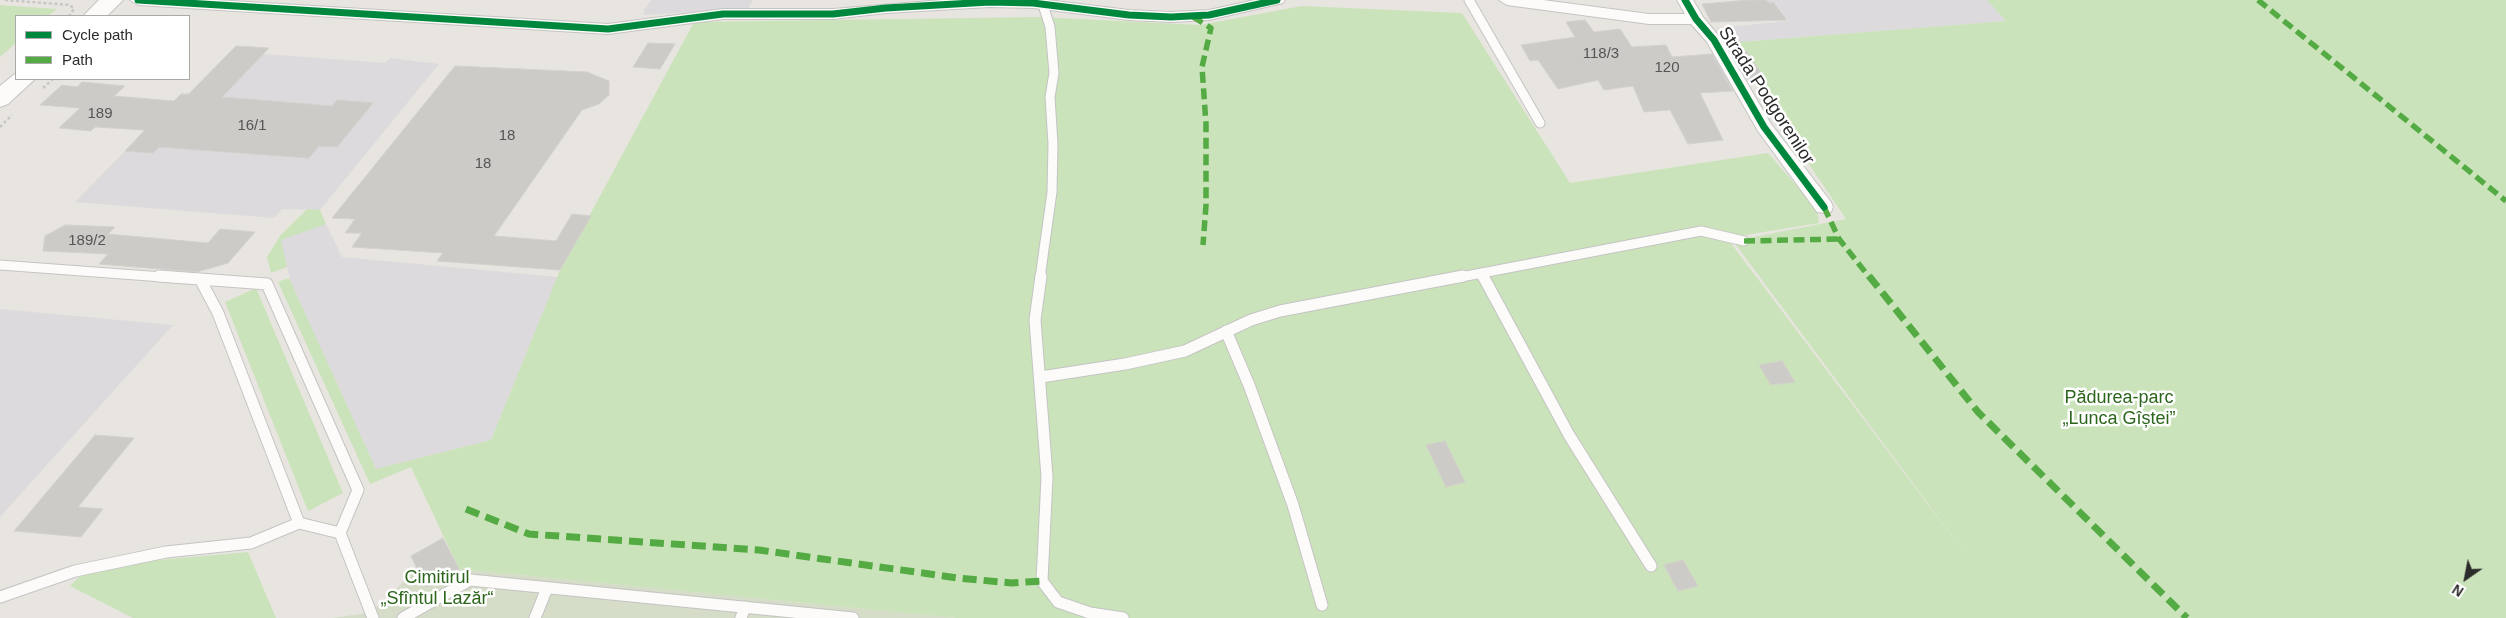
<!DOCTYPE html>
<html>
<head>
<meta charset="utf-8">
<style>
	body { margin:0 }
	#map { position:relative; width:2506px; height:618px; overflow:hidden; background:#e8e5e0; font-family:Arial,sans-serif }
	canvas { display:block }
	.legend { position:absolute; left:15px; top:15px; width:175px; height:65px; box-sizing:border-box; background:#fff; border:1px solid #aaa; margin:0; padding:6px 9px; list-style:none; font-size:15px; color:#2b2b2b }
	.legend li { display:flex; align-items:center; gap:10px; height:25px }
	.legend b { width:25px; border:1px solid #aaa }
	.north { position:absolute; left:2441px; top:553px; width:50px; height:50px; -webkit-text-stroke:4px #fff; paint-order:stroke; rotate:213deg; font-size:14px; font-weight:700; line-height:20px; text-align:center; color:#2b2b2b }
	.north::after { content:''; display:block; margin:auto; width:18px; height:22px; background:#2b2b2b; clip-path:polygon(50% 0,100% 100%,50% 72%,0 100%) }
</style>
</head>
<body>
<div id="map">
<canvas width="2506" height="618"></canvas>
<ul class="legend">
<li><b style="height:6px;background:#00873e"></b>Cycle path</li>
<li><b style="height:6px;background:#54ab44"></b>Path</li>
</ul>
<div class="north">N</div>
</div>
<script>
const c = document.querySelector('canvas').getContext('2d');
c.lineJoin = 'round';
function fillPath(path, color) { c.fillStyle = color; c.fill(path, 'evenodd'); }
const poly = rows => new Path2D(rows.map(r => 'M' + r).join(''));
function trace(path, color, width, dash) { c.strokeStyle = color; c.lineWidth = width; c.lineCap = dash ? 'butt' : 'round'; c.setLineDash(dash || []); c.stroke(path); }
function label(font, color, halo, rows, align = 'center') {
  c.font = font + ' Arial,sans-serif'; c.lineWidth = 5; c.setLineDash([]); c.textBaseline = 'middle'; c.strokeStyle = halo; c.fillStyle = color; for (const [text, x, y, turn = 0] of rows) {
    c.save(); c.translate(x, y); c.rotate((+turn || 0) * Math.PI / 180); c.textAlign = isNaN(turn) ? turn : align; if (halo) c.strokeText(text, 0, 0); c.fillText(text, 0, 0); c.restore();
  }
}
fillPath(poly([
	[651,0,753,0,748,9,644,15,644,10],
	[1765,0,1987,0,2006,21,1727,43,1717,28,1789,21,1775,3,1769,3],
	[236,46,269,48,264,54,385,63,390,58,439,64,320,210,282,209,274,218,75,202,182,93,189,93],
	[326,224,342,257,558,277,491,440,376,469,292,286,280,240],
	[0,309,173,325,0,517]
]), '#dcdadc');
fillPath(poly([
	[1987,0,2506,0,2506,618,956,618,459,569,411,467,370,484,278,282,289,278,376,469,491,440,560,270,694,22,1039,17,1200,25,1302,6,1462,13,1570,183,1768,153,1817,209,1819,223,1727,238,1975,567,1733,241,1846,219,1727,43,2006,21],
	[0,5,57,9,48,16,16,16,16,43,0,57],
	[307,209,320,210,326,224,281,240,287,267,271,273,267,257,280,236],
	[256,288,343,493,308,511,225,302],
	[248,552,276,618,133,618,70,586,82,574,147,561]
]), '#cbe3ba');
fillPath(poly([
	[443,538,459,569,956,618,331,618,361,614,385,602,416,567,411,556]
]), '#d5dcc8');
const building = poly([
	[1748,0,1766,0,1769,3,1774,3,1787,20,1711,22,1702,4,1748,0],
	[1585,20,1594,32,1620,29,1632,47,1666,45,1672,57,1712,54,1733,91,1700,93,1723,140,1688,144,1670,110,1644,112,1633,86,1604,90,1598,80,1558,89,1538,60,1530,61,1521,45,1575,37,1566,22,1585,20],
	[648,43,675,44,660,69,633,67,648,43],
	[236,46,269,48,222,97,332,106,337,100,373,103,337,147,319,146,309,158,159,147,153,153,125,151,145,130,95,127,91,131,59,128,80,108,40,105,62,85,77,87,82,82,125,86,114,96,174,101,181,94,188,95,236,46],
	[1746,51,1764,77,1747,79,1731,52,1746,51],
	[455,66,587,72,609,81,609,95,599,104,582,110,494,236,556,241,572,214,591,216,560,270,437,261,443,253,352,247,362,233,345,233,355,219,332,218,455,66],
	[65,225,115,227,108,234,208,243,220,229,255,232,228,263,197,272,99,264,108,254,43,251,45,236,65,225],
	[1782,361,1795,382,1771,385,1759,365,1782,361],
	[95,435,134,438,78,507,103,509,81,537,14,531,95,435],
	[1445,441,1465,482,1446,487,1426,445,1445,441],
	[443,538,459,569,426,587,411,556,443,538],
	[1683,560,1698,586,1678,591,1664,565,1683,560]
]);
fillPath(building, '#cdcbc7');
trace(building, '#d3d1cc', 1);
const serviceFar1 = poly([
	[1469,0,1540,123],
	[0,265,176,278],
	[1481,273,1483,278],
	[1040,278,1052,192,1053,144,1050,97,1054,73,1050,27,1043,5],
	[1456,278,1701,231,1744,241]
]);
const service = poly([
	[159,276,267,284,358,490,340,533,373,618],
	[1041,276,1035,320,1047,477,1042,581,1058,602,1090,613,1123,618],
	[1483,276,1569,435,1651,566],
	[200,279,218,313,299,523],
	[1226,331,1249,385,1293,505,1322,605],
	[1041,377,1125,364,1185,351,1251,320,1280,311,1463,276],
	[0,597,75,571,166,552,251,543,299,523,340,533],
	[403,618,470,580,853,618],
	[535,618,547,588],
	[741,618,745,607]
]);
const minor = poly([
	[130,0,216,0,608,24,723,9,833,9,942,0,1047,0,1129,10,1171,12,1209,10,1255,0,1285,0,1283,3,1209,20,1171,22,1129,20,1033,8,990,7,886,13,833,19,723,19,608,34,138,5,130,0],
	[1499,0,1543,0,1649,14,1685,14,1677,0,1693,0,1703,17,1722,40,1771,124,1831,202,1833,207,1831,212,1824,213,1817,212,1758,131,1707,42,1691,24,1649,24,1507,5,1499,0]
]);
const secondary = poly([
	[99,0,123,0,107,16,83,16,99,0],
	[16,73,16,79,35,79,8,104,0,107,0,86,16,73]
]);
trace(serviceFar1, '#c4c4c3', 11);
trace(service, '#c4c4c3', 13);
trace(minor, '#c4c4c3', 2);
trace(secondary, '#c4c4c3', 2);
trace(poly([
	[5,0,70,5,74,9,69,16],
	[43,88,53,79],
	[0,127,12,115]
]), '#c8c7c7', 2.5, [3, 2.5]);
trace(serviceFar1, '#fcfbfa', 9);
trace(service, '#fcfbfa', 11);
fillPath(minor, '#fcfbfa');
fillPath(secondary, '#fcfbfa');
trace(poly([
	[2258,0,2506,201],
	[1193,17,1211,28,1202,67,1206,124,1206,205,1203,245],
	[1824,207,1839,239,1870,278],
	[1744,241,1839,239]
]), '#54ab44', 5.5, [11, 5.5]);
trace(poly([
	[1869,276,1978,412,2187,618],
	[466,509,529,534,759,550,958,578,1012,583,1042,581]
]), '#54ab44', 7, [14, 7]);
trace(poly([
	[138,0,608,29,723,14,833,14,886,8,990,2,1033,3,1129,15,1171,17,1209,15,1277,0],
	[1685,0,1696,19,1714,40,1764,127,1824,207]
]), '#00873e', 7);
label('15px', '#555554', null, [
	["118/3",1601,54],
	["120",1667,68],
	["189",100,114],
	["16/1",252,126],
	["18",507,136],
	["18",483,164],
	["189/2",87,241]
]);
label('18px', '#2b2b2b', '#fff', [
	["Strada Podgorenilor",1766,96,57]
]);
label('18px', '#2c661c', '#fff', [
	["Pădurea-parc",2119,398],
	["„Lunca Gîștei”",2119,419],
	["Cimitirul",437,578],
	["„Sfîntul Lazăr“",437,599]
]);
</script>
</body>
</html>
